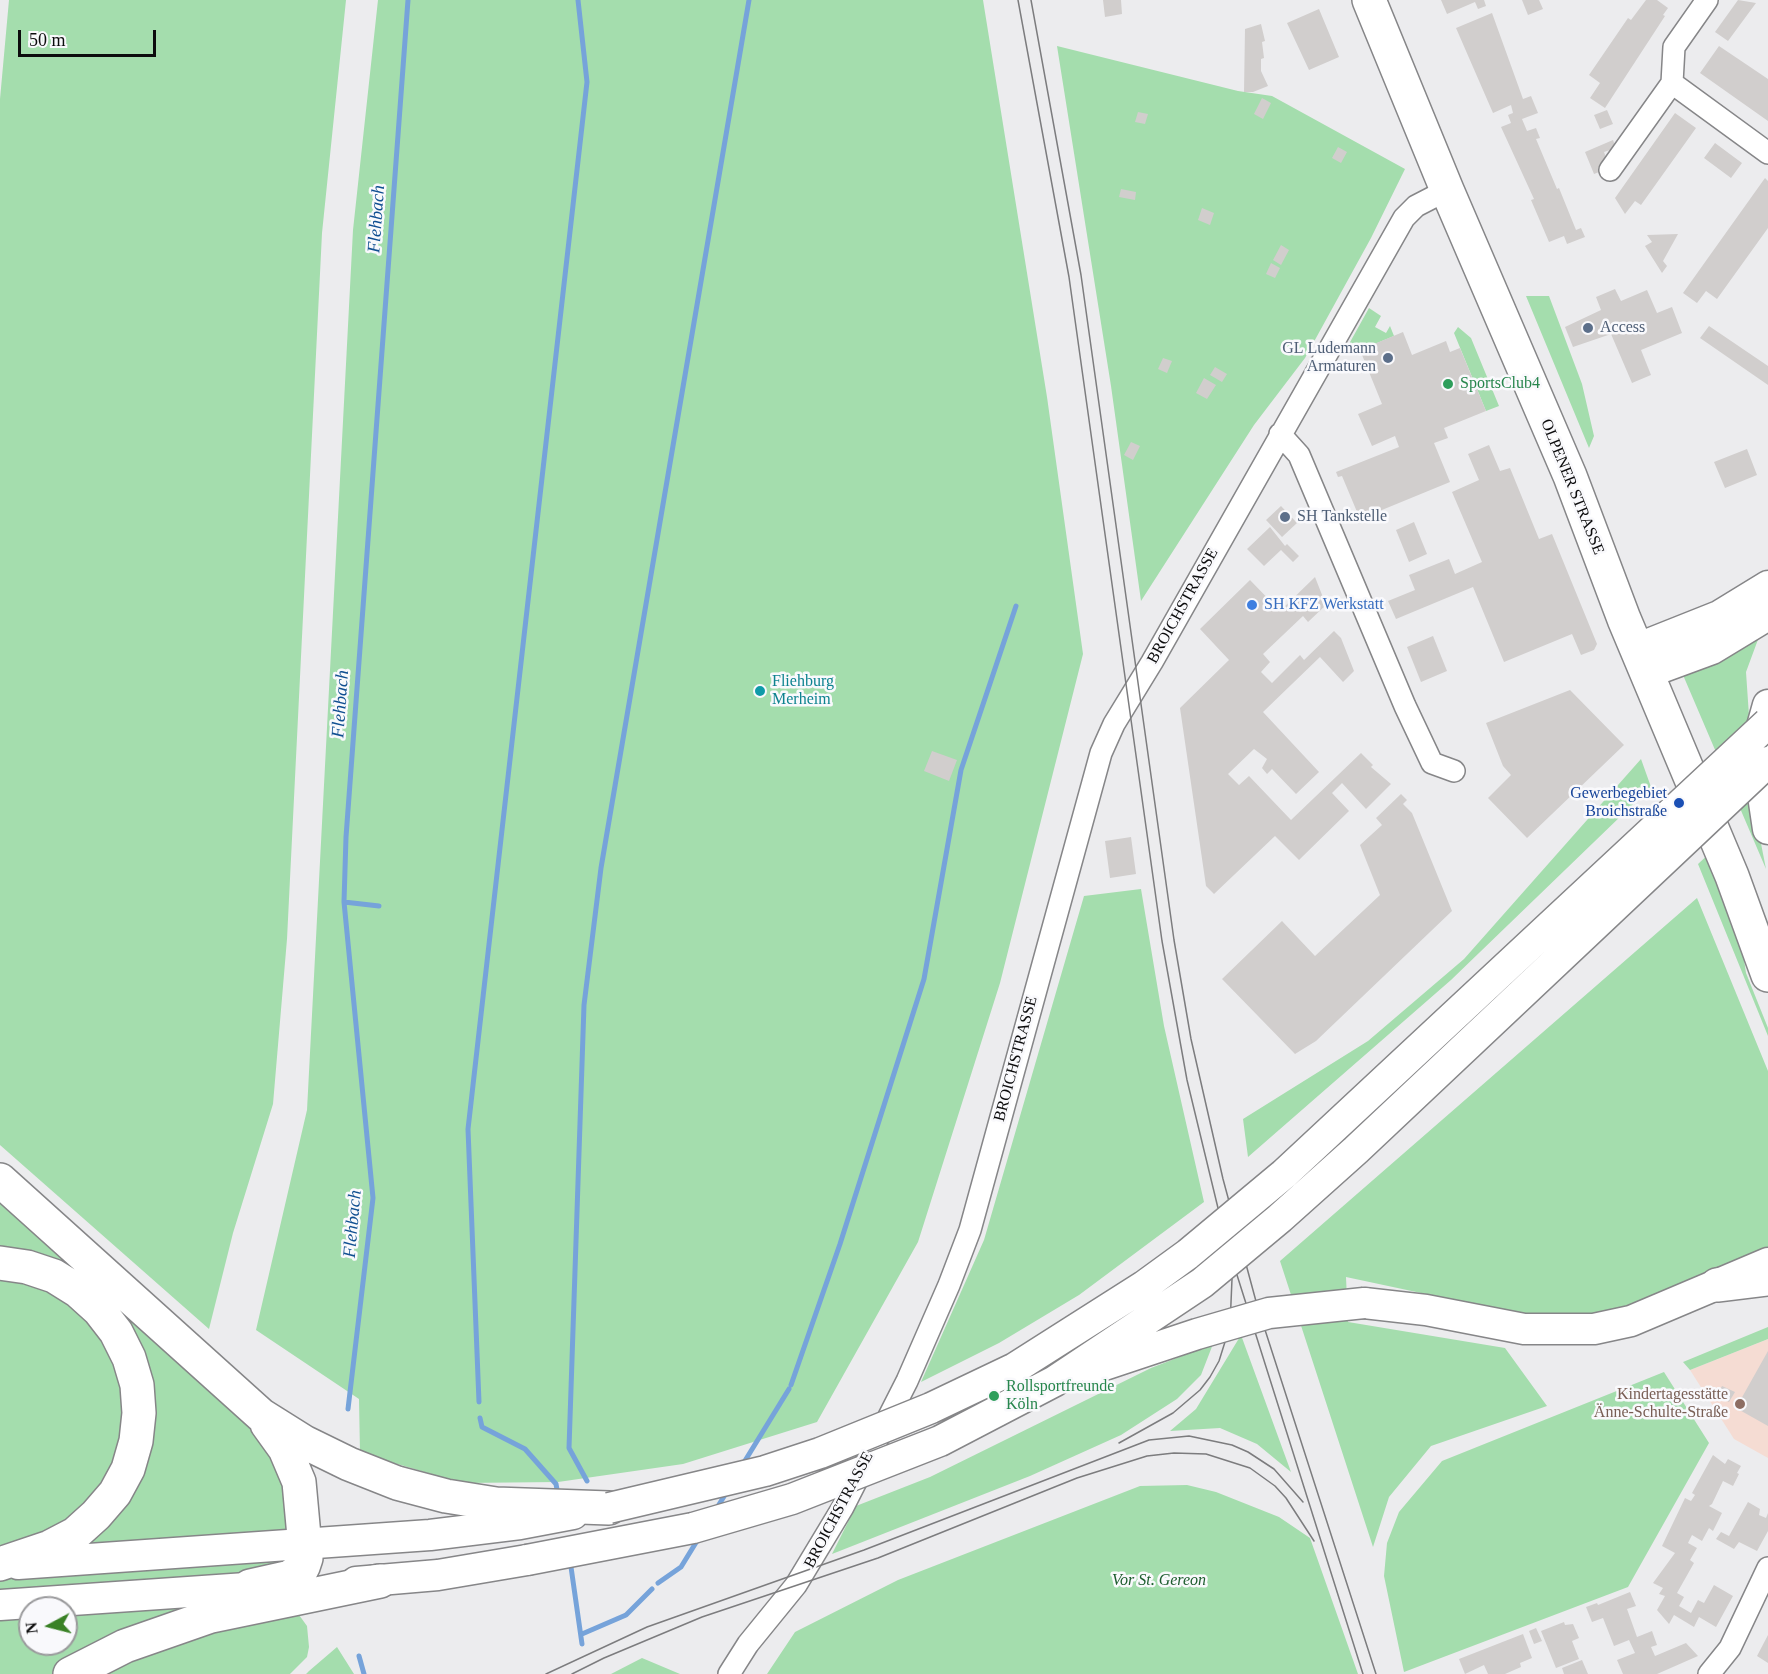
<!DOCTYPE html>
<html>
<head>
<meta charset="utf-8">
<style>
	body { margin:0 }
	#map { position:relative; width:1768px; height:1674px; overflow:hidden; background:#ececee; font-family:"Times New Roman",serif }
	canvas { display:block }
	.north { position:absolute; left:18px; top:1596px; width:60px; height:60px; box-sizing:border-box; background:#f9f9fc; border:2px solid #9a9a9c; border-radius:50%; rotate:263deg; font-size:16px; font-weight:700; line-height:24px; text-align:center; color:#0c0c0d }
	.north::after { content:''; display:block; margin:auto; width:21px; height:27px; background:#3a8126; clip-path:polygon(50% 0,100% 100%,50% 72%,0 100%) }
	.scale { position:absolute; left:18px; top:30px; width:138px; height:27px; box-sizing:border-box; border:3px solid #0c0c0d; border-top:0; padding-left:8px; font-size:18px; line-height:21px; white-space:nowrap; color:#0c0c0d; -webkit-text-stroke:4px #f9f9fc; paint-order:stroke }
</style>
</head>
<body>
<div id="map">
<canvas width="1768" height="1674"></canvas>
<div class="north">N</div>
<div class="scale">50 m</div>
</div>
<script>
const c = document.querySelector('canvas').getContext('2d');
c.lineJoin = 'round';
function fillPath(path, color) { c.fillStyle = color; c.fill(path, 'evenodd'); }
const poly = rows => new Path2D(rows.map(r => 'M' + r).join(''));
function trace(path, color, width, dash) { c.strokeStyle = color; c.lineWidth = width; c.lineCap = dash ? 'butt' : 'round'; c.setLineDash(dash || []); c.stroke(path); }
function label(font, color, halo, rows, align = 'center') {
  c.font = font + ' "Times New Roman",serif'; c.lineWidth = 5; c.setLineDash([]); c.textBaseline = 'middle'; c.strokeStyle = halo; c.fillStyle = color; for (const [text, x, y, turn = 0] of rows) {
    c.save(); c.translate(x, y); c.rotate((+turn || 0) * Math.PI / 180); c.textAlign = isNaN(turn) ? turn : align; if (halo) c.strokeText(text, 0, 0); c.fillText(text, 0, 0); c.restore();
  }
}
fillPath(poly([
	[1768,1339,1768,1458,1734,1439,1690,1370]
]), '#f5dcd3');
fillPath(poly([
	[9,0,346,0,322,233,287,939,273,1104,233,1233,209,1329,0,1145,0,99],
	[378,0,983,0,1047,397,1083,654,1000,983,918,1242,817,1422,683,1464,558,1482,462,1483,360,1453,359,1399,256,1330,307,1110,353,230],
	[1057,46,1238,91,1272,96,1405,169,1371,238,1305,358,1254,425,1141,601,1111,386],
	[1526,296,1549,296,1582,384,1594,436,1589,448],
	[1369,308,1381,316,1375,327,1386,333,1390,326,1394,336,1360,350,1349,344],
	[1458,327,1471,338,1499,406,1486,411,1454,333],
	[1763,626,1746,672,1756,818,1766,869,1683,675],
	[1641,759,1651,787,1451,980,1248,1157,1243,1119,1368,1041,1464,959],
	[1712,851,1739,926,1746,973,1768,1028,1768,1036,1698,864],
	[1141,889,1164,1026,1204,1202,1079,1295,999,1343,921,1382,984,1240,1084,896],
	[1697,898,1768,1071,1768,1247,1643,1303,1597,1318,1543,1319,1346,1277,1348,1322,1505,1348,1547,1406,1431,1446,1389,1497,1373,1547,1280,1261],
	[0,1198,268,1439,299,1533,67,1550,108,1516,138,1348,0,1254],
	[0,1274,22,1276,88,1312,126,1378,122,1457,76,1520,0,1549],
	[1768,1327,1768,1339,1690,1370,1683,1362],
	[1241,1335,1291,1472,1257,1444,1220,1428,1170,1431,1196,1409],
	[1213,1344,1201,1375,1177,1399,1121,1435,1030,1476,832,1554,856,1506,930,1477,1151,1368],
	[1664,1372,1709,1443,1628,1587,1404,1672,1384,1576,1387,1543,1399,1512,1442,1461],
	[1187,1485,1216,1492,1279,1517,1310,1538,1358,1674,767,1674,795,1632,898,1580,1140,1486],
	[270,1555,280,1569,275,1572,0,1598,0,1575],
	[214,1599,58,1674,0,1674,0,1615,30,1613,30,1644,66,1644,66,1610],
	[294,1608,307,1626,309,1647,307,1657,290,1674,95,1674,144,1648],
	[337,1647,354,1674,306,1674,309,1671],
	[642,1658,680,1674,611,1674]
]), '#a4ddad');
trace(poly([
	[344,902,379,906],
	[791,1385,840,1244,924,979,961,770,1016,606],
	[479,1402,468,1129,587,82,578,0],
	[348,1409,373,1198,344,902,346,837,408,0],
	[480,1418,482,1427,525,1449,556,1484,558,1495],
	[743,1464,789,1389],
	[587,1481,569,1448,584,1005,601,868,749,0],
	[715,1511,728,1490],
	[570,1560,582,1644],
	[658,1583,681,1567,700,1536],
	[582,1634,626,1615,652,1589],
	[359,1656,364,1674]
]), '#76a3da', 5);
fillPath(poly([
	[1103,0,1121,0,1122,14,1105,17],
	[1441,0,1484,0,1486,6,1478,9,1475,2,1447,14],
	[1522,0,1539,0,1543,9,1528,15],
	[1646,0,1657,0,1668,8,1663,15,1665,16,1605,108,1590,98,1600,83,1589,75,1628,18,1631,20],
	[1738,0,1756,3,1728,41,1715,32],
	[1319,9,1339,57,1309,70,1287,23],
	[1492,13,1523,99,1531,96,1538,113,1522,119,1527,131,1536,128,1540,138,1536,139,1557,189,1559,188,1576,230,1581,228,1585,237,1567,244,1564,236,1549,242,1531,200,1534,199,1501,127,1511,123,1508,115,1513,113,1511,105,1493,113,1456,28],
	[1261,24,1265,41,1262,42,1264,58,1261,59,1261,71,1268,86,1253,92,1244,92,1245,29],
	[1719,46,1768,79,1768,121,1700,73],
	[1262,98,1271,103,1263,119,1254,114],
	[1607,110,1613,124,1600,129,1594,115],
	[1138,112,1148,114,1145,124,1135,122],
	[1675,113,1696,128,1641,205,1635,201,1625,214,1615,198],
	[1613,140,1616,148,1604,152,1607,160,1599,172,1594,174,1585,152],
	[1715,143,1742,163,1731,178,1704,158],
	[1338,147,1347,152,1341,163,1332,158],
	[1765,178,1768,181,1768,228,1717,299,1706,291,1697,303,1683,293],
	[1121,189,1136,192,1135,200,1119,197],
	[1202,208,1214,213,1210,225,1198,220],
	[1678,234,1663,261,1667,266,1662,273,1645,246,1652,242,1647,235],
	[1281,245,1289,250,1281,265,1273,260],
	[1271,263,1280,268,1275,278,1266,274],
	[1615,289,1621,301,1647,290,1657,313,1672,307,1682,333,1641,350,1651,375,1632,383,1611,334,1573,347,1565,327,1601,310,1596,297],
	[1709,326,1768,366,1768,385,1700,338],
	[1403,332,1412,355,1446,341,1450,352,1460,348,1486,411,1444,428,1448,438,1434,443,1450,482,1360,519,1342,476,1338,477,1336,472,1399,447,1395,436,1372,446,1358,414,1382,404,1360,350],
	[1163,358,1172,361,1167,373,1158,369],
	[1215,367,1227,374,1222,382,1210,375],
	[1204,378,1216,385,1207,399,1196,393],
	[1131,442,1140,446,1133,460,1124,455],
	[1489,445,1500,471,1510,468,1539,539,1552,534,1597,644,1594,650,1581,655,1572,634,1504,662,1473,587,1396,619,1388,601,1415,590,1409,575,1449,559,1455,574,1482,562,1452,492,1479,480,1468,454],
	[1747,449,1757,475,1725,488,1714,462],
	[1281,506,1297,523,1282,537,1266,520],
	[1414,522,1427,554,1409,562,1396,530],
	[1270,527,1285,546,1287,544,1299,556,1293,562,1281,550,1264,566,1247,549],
	[1315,577,1326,605,1308,622,1303,616,1263,654,1270,662,1261,672,1272,683,1300,655,1304,660,1334,631,1341,638,1354,671,1343,682,1320,657,1263,712,1319,772,1296,794,1272,769,1267,774,1262,768,1267,759,1254,749,1228,774,1239,785,1249,776,1291,820,1361,753,1373,765,1371,767,1391,784,1366,809,1342,783,1332,793,1349,811,1299,860,1275,836,1214,894,1206,886,1180,708,1229,660,1200,629,1250,580,1280,611],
	[1433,636,1447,671,1421,682,1407,647],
	[1570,690,1624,745,1527,838,1488,798,1511,775,1503,766,1486,723],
	[932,751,957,760,949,781,924,771],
	[1401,794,1407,800,1403,804,1412,813,1452,911,1316,1041,1295,1054,1222,979,1282,921,1315,956,1380,895,1360,845,1382,825,1376,818],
	[1131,837,1136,874,1110,878,1105,841],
	[1768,1351,1768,1426,1736,1408],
	[1722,1386,1735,1392,1729,1402,1717,1395],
	[1713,1455,1725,1464,1728,1459,1741,1466,1737,1473,1739,1474,1733,1486,1723,1481,1712,1504,1709,1506,1722,1513,1713,1531,1709,1528,1702,1541,1692,1535,1688,1543,1697,1548,1690,1560,1694,1563,1677,1593,1684,1597,1679,1606,1691,1613,1698,1600,1704,1603,1714,1585,1733,1596,1716,1627,1699,1617,1694,1627,1674,1615,1669,1624,1657,1610,1665,1596,1659,1594,1663,1588,1653,1583,1675,1553,1662,1546,1685,1498,1691,1501,1695,1495,1692,1493],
	[1748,1502,1760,1509,1759,1515,1766,1518,1768,1513,1768,1531,1757,1551,1739,1542,1734,1549,1716,1539,1721,1532,1729,1536],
	[1630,1592,1636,1606,1627,1609,1637,1637,1652,1631,1657,1645,1651,1647,1655,1656,1686,1643,1698,1656,1657,1674,1623,1674,1617,1660,1635,1653,1629,1640,1614,1646,1603,1618,1592,1622,1586,1607,1597,1603,1598,1605],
	[1564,1622,1565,1625,1573,1624,1579,1638,1572,1641,1579,1659,1556,1668,1541,1631],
	[1536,1628,1542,1641,1534,1644,1529,1631],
	[1523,1634,1532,1658,1520,1663,1521,1667,1505,1674,1488,1674,1484,1665,1465,1674,1459,1659],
	[1768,1635,1768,1663,1757,1656],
	[1582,1660,1588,1674,1564,1674,1562,1668]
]), '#d1cecd');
const street = poly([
	[1672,83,1768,153],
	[1610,170,1672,83,1674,47,1707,0],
	[1280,434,1299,455,1405,706,1432,763,1454,771],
	[729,1674,748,1644,796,1585,843,1507,907,1381,949,1285,970,1230,1101,753,1114,724,1152,662,1404,218,1416,206,1447,190],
	[1709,1674,1730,1648,1768,1568]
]);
const secondary = poly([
	[1636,649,1719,616,1768,586],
	[1647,673,1712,649,1768,615],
	[1768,705,1759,737,1758,762,1768,829],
	[1364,1303,1426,1310,1524,1329,1594,1329,1631,1321,1768,1263],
	[18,1564,430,1535,520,1524,573,1514],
	[356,1582,438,1575,527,1560],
	[0,1605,275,1586]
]);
const primary = poly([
	[1369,0,1447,190,1570,476,1624,619,1732,876,1768,975],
	[1717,1285,1768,1279]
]);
const highway = poly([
	[0,1180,261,1415,304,1442,349,1464,397,1483,446,1496,496,1504,609,1508],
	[0,1263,27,1267,54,1276,78,1291,99,1310,116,1332,129,1358,137,1385,139,1413,136,1441,128,1469,115,1493,96,1515,75,1534,50,1547,0,1564],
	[250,1586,290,1577,303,1567,306,1558,299,1482,285,1449,267,1424],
	[70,1674,125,1646,211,1616,380,1581]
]);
trace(street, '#868688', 24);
trace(secondary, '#868688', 33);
trace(primary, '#868688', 36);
trace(highway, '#868688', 36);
trace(street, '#fff', 21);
trace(secondary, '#fff', 30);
trace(primary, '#fff', 33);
trace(highway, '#fff', 33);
trace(poly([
	[1018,0,1069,277,1162,941,1187,1080,1225,1237,1363,1674],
	[1031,0,1081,275,1174,940,1191,1039,1223,1179,1257,1305,1376,1674],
	[1119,1443,1173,1413,1200,1390,1210,1377,1219,1361,1230,1326,1232,1279],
	[546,1674,647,1627,864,1550,1149,1440,1189,1436,1232,1445,1248,1452,1274,1469,1303,1502],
	[572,1674,604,1658,702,1617,878,1558,1077,1478,1147,1456,1174,1453,1206,1454,1250,1468,1275,1486,1286,1498,1314,1541]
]), '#7c7c7e', 1.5);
const secondaryBridge = poly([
	[1092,1369,1197,1334,1269,1313,1364,1303],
	[609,1508,765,1471,820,1453,931,1408,1015,1368,1144,1286,1188,1254,1284,1174,1768,723],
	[527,1560,693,1528,792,1499,940,1441,1055,1381,1202,1283,1280,1218,1356,1150,1768,762]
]);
trace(secondaryBridge, '#868688', 33, []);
trace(secondaryBridge, '#fff', 30);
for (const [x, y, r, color] of [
	[1588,328,6,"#5c6f8a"],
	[1388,358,6,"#5c6f8a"],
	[1448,384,6,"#2e9e5b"],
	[1285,517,6,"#5c6f8a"],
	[1252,605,6,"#3f7fe0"],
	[760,691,6,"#0f9aa8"],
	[1679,803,6,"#1a4fb4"],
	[994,1396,6,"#2e9e5b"],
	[1740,1404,6,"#8d6e63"]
]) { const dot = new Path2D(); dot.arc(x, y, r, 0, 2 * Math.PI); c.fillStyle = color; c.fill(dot); trace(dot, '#f9f9fc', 2); }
label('16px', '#4e5e75', '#f9f9fc', [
	["Access",1600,328],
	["GL Ludemann",1376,349,"right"],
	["Armaturen",1376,367,"right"],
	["SH Tankstelle",1297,517]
], 'left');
label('16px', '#27864d', '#f9f9fc', [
	["SportsClub4",1460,384],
	["Rollsportfreunde",1006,1387],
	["Köln",1006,1405]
], 'left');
label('16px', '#0c0c0d', '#f9f9fc', [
	["OLPENER STRASSE",1572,487,68],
	["BROICHSTRASSE",1183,606,-61],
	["BROICHSTRASSE",1016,1059,-75],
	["BROICHSTRASSE",839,1510,-62]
]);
label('16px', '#366cbe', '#f9f9fc', [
	["SH KFZ Werkstatt",1264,605]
], 'left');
label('16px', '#0d838f', '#f9f9fc', [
	["Fliehburg",772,682],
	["Merheim",772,700]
], 'left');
label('16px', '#164399', '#f9f9fc', [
	["Gewerbegebiet",1667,794],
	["Broichstraße",1667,812]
], 'right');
label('16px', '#785e54', '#f9f9fc', [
	["Kindertagesstätte",1728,1395],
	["Änne-Schulte-Straße",1728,1413]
], 'right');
label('italic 16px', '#1c5c2d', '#f9f9fc', [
	["Vor St. Gereon",1159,1581]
]);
label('italic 18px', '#104f91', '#f9f9fc', [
	["Flehbach",377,219,-86],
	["Flehbach",341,704,-86],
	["Flehbach",353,1224,-85]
]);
</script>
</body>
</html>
